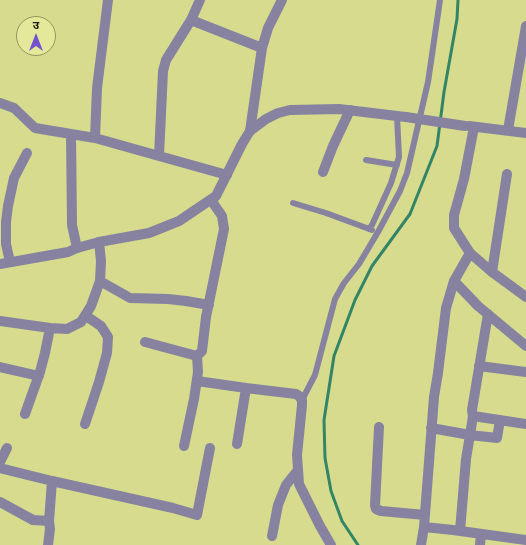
<!DOCTYPE html>
<html>
<head>
<meta charset="utf-8">
<style>
	body { margin:0 }
	#map { position:relative; width:526px; height:545px; overflow:hidden; background:#d6db8e; font-family:"DM Sans","Noto Sans Devanagari",sans-serif }
	canvas { display:block }
	.north { position:absolute; left:16px; top:16px; width:40px; height:40px; box-sizing:border-box; background:#e3e89a; border:1px solid #93965c; border-radius:50%; rotate:0deg; font-size:11px; font-weight:700; line-height:16px; text-align:center; color:#1b1c00 }
	.north::after { content:''; display:block; margin:auto; width:14px; height:18px; background:#7352cc; clip-path:polygon(50% 0,100% 100%,50% 72%,0 100%) }
</style>
</head>
<body>
<div id="map">
<canvas width="526" height="545"></canvas>
<div class="north">उ</div>
</div>
<script>
const c = document.querySelector('canvas').getContext('2d');
c.lineJoin = 'round';
const poly = rows => new Path2D(rows.map(r => 'M' + r).join(''));
function trace(path, color, width, dash) { c.strokeStyle = color; c.lineWidth = width; c.lineCap = dash ? 'butt' : 'round'; c.setLineDash(dash || []); c.stroke(path); }
trace(poly([
	[358,545,342,521,331,491,325,458,324,420,334,356,355,300,372,266,410,214,437,146,444,92,457,19,458,0]
]), '#338566', 3);
trace(poly([
	[366,160,397,165],
	[293,203,326,213,372,230],
	[369,229,372,225,391,183,399,157,397,116],
	[302,400,315,375,335,299,344,283,359,264,378,232,400,191,407,173,428,82,440,0]
]), '#8682a0', 6);
trace(poly([
	[108,0,97,88,95,138,227,175],
	[200,0,191,20,262,48,250,131],
	[262,48,268,28,282,0],
	[0,103,14,108,35,128,95,138],
	[508,130,526,26],
	[71,134,72,225,77,248],
	[159,156,163,71,166,60,191,20],
	[323,172,333,146,350,110],
	[10,262,6,244,6,222,8,206,14,178,27,153],
	[492,272,507,174],
	[100,281,130,298,168,299,186,301,209,305],
	[454,281,478,306,526,346],
	[488,314,472,410,473,416,526,424],
	[0,321,50,328,67,329,81,322,91,306,100,281,101,261,99,242],
	[145,342,197,356,202,351,206,317,224,229,222,216,211,200],
	[479,366,526,372],
	[0,367,39,376],
	[197,381,246,388,237,444],
	[246,388,296,394,299,396,302,400,302,405,297,455,299,484,320,526,331,545],
	[25,414,40,372,45,353,50,328],
	[85,424,99,382,107,353,108,337,101,326,86,316],
	[379,427,375,505,376,509,381,511,425,515],
	[431,428,470,435,473,416],
	[184,446,194,399,198,372,197,356],
	[0,462,7,448],
	[0,468,52,481],
	[0,502,33,520,49,521],
	[424,527,434,397,438,373,446,308,454,281,470,253],
	[460,531,466,459,470,435,497,438,500,420],
	[272,536,278,505,286,485,298,470],
	[48,545,50,529,49,521,52,481,173,508,197,515,210,448],
	[421,545,424,527,453,530,526,540],
	[480,545,481,534]
]), '#8682a0', 10);
trace(poly([
	[469,126,526,133],
	[474,127,464,179,454,215,454,228,470,253,492,272,526,297],
	[0,264,68,252,77,248,99,242,149,233,179,221,216,196,242,144,250,131,266,119,278,113,290,110,339,109,397,116,406,117]
]), '#8682a0', 10);
trace(poly([
	[406,117,465,126]
]), '#8682a0', 10);
</script>
</body>
</html>
